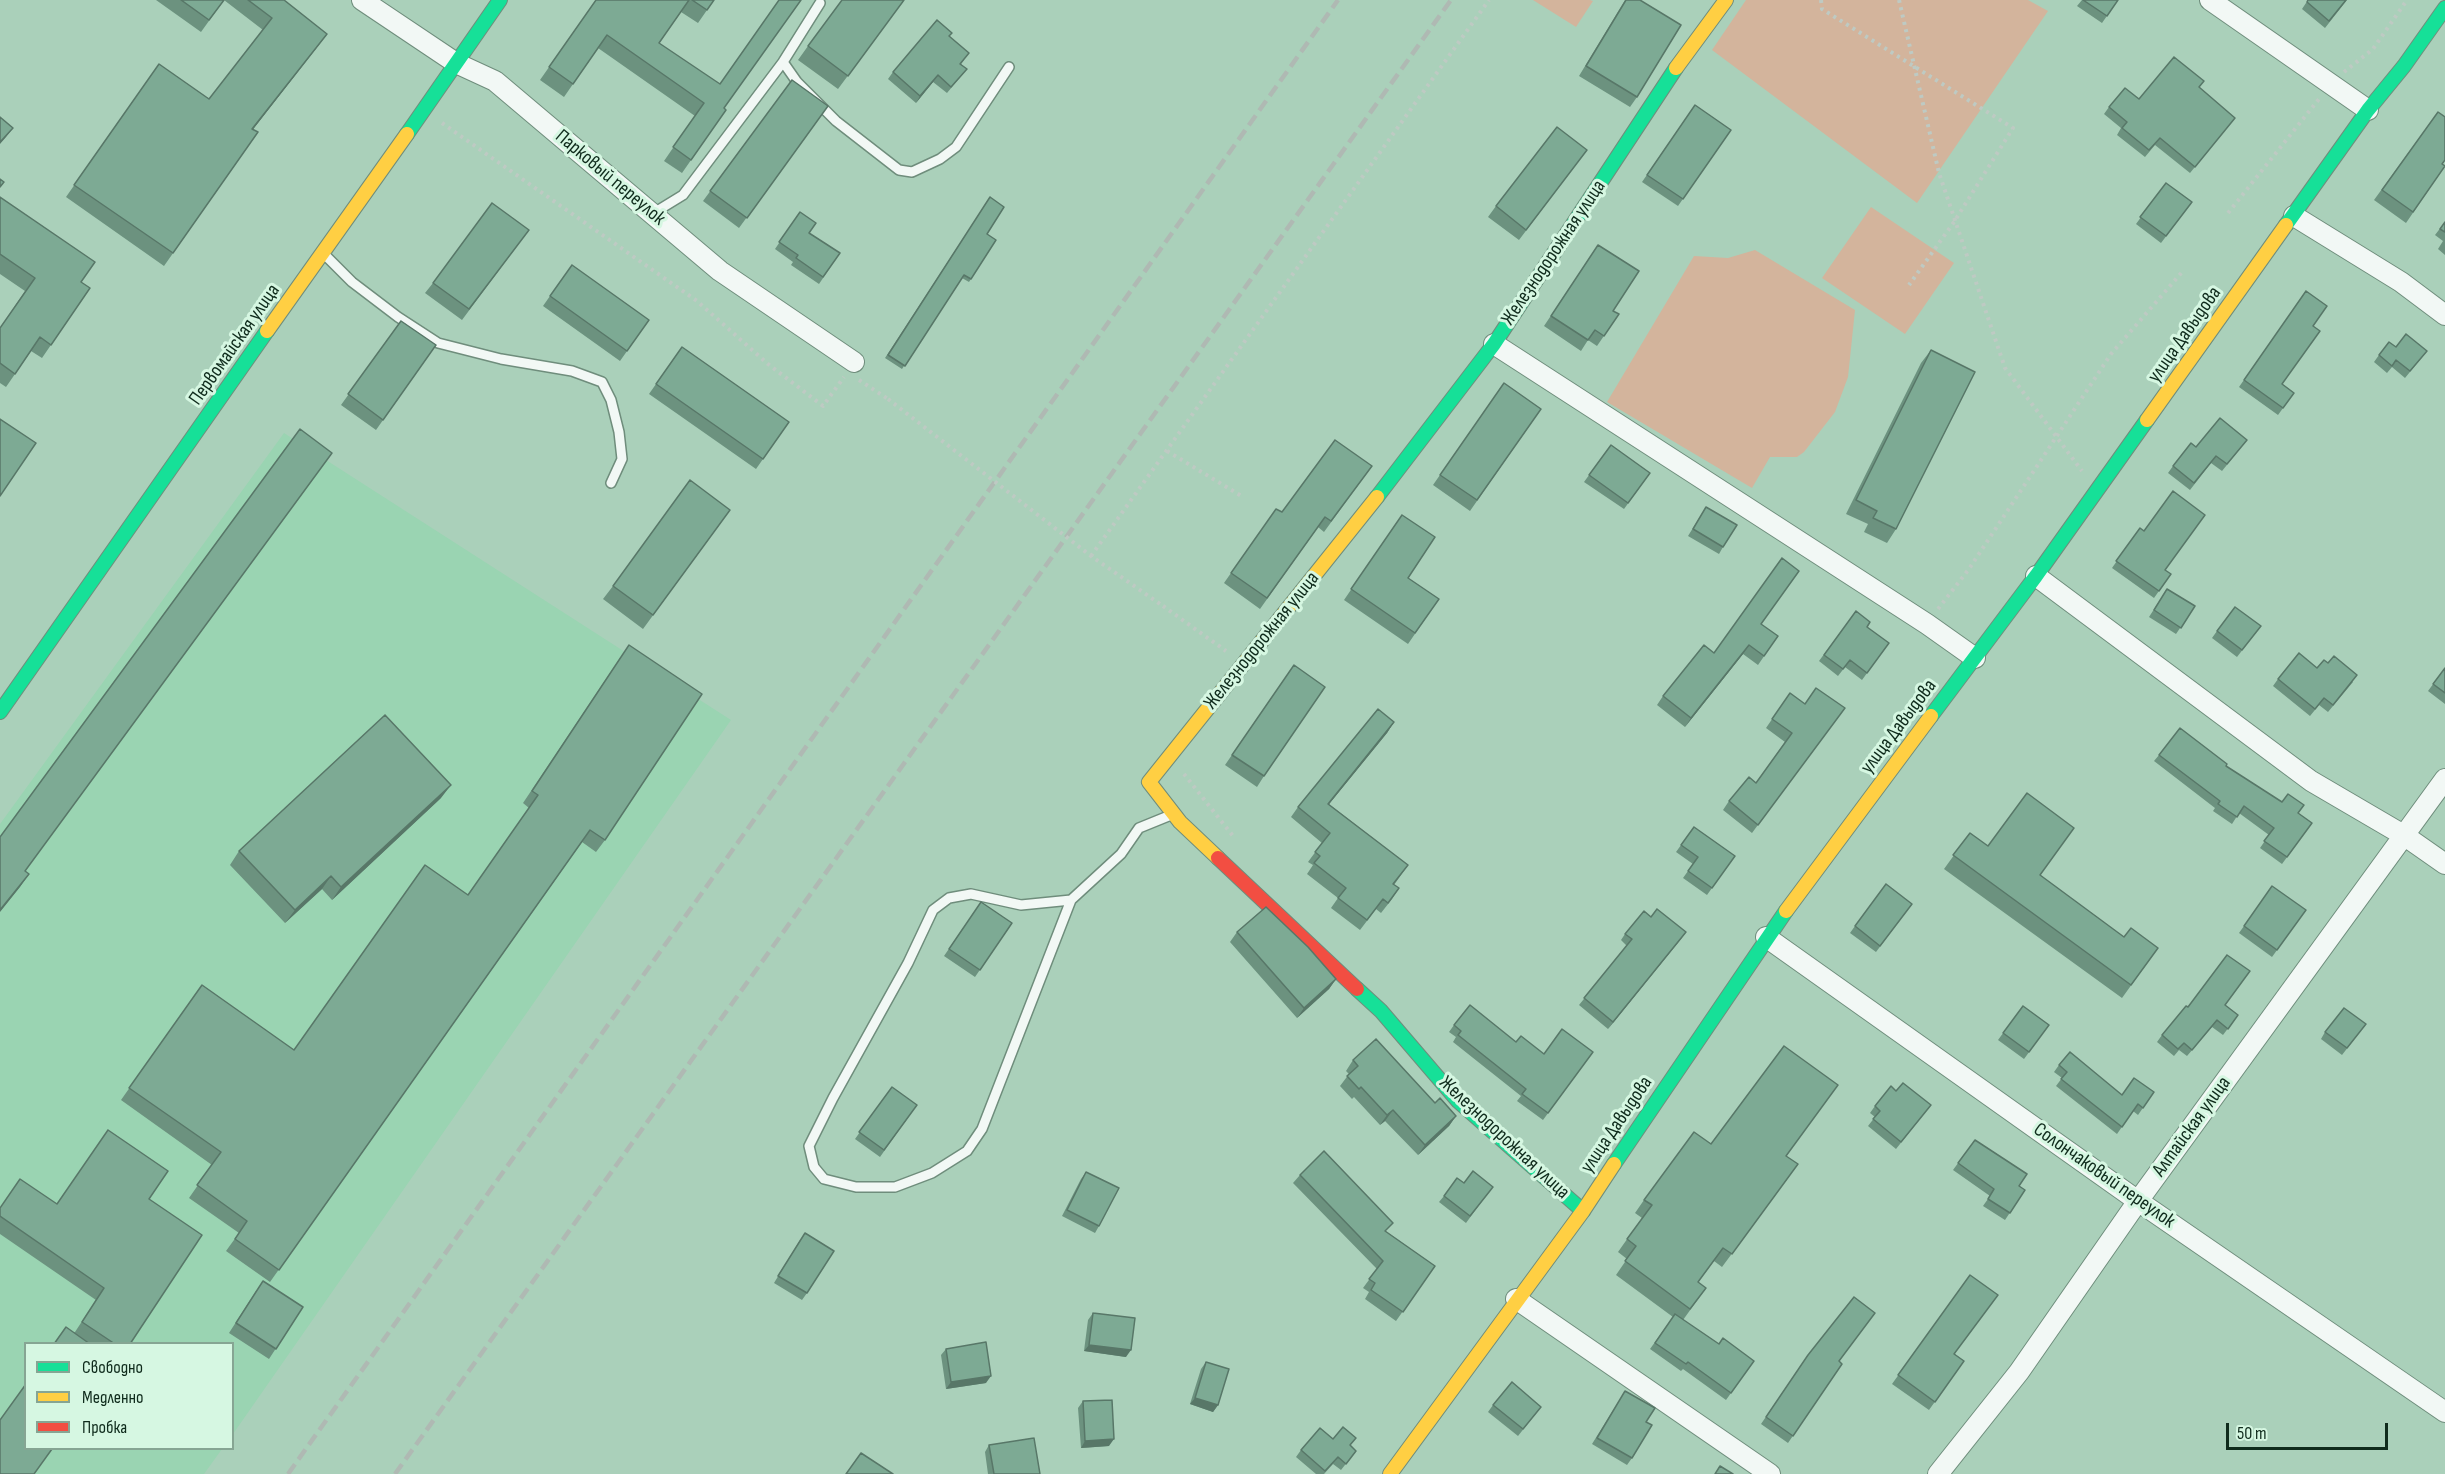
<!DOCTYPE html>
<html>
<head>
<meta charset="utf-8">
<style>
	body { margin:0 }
	#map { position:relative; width:2445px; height:1474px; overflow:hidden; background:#aad0ba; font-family:"Sofia Sans Condensed",sans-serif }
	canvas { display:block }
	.legend { position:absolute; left:24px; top:1342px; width:210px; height:108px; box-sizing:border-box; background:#d6f7e2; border:2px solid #86a593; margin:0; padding:8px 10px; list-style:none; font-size:18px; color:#0f2b1c }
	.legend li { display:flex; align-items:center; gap:12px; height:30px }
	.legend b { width:30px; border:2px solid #86a593 }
	.scale { position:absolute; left:2226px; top:1423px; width:162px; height:27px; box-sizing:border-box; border:3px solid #0f2b1c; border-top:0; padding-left:8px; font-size:18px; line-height:21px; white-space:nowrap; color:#0f2b1c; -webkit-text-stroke:4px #d6f7e2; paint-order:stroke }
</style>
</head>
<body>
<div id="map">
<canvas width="2445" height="1474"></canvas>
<ul class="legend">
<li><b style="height:8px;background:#16e098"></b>Свободно</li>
<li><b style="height:8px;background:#ffcf43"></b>Медленно</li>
<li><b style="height:8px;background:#f24e42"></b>Пробка</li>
</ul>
<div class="scale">50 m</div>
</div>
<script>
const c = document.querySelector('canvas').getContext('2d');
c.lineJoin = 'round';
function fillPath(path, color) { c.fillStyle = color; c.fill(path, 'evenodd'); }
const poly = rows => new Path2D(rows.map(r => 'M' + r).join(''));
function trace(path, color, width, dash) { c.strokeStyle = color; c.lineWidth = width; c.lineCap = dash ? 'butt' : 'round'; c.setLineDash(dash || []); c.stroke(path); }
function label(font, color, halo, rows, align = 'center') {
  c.font = font + ' "Sofia Sans Condensed",sans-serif'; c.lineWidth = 6; c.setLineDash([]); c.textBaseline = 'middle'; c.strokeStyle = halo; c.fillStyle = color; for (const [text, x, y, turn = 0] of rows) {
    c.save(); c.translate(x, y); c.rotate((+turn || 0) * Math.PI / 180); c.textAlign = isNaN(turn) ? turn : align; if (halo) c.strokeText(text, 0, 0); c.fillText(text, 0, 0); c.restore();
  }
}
fillPath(poly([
	[284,433,731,720,233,1434,232,1344,26,1344,26,1448,222,1449,204,1474,0,1474,0,824]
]), '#9ad4b2');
fillPath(poly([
	[1533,0,1590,0,1593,1,1576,27],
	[1746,0,2028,0,2048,11,1917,203,1712,50],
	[1871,207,1954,263,1905,334,1822,278],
	[1755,250,1855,310,1848,377,1835,412,1804,452,1797,457,1770,457,1752,488,1607,402,1694,256,1728,258]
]), '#d3b49c');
const lane = poly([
	[783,62,797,82,836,121,899,170,912,172,940,159,956,147,1009,67],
	[652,214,683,195,783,62,820,3],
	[325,255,352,282,398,317,438,343,501,359,572,371,602,382,611,400,619,432,622,459,611,483],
	[1071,900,1021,905,971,894,949,898,933,910,908,963,833,1098,809,1146,814,1167,824,1179,856,1187,895,1187,932,1173,967,1151,982,1129,1071,900,1121,854,1139,828,1171,815]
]);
const street = poly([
	[362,0,456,63,495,81,720,271,854,362],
	[2210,0,2368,110],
	[2294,216,2401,282,2445,315],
	[1494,344,1927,624,1975,658],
	[2036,576,2311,781,2405,836,2445,864],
	[1766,937,2138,1201,2445,1412],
	[1516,1299,1770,1474],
	[1938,1474,2019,1372,2138,1201,2445,779]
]);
const fast = poly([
	[407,134,500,0],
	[2286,225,2368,110,2404,66,2445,8],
	[1377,497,1494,344,1676,68],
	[0,712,267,331],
	[1931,716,2036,576,2147,420],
	[1357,989,1381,1011,1458,1101,1583,1211],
	[1614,1164,1786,911]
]);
const slow = poly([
	[1676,68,1726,0],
	[267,331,407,134],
	[2147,420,2286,225],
	[1218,858,1180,822,1149,782,1377,497],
	[1786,911,1931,716],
	[1390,1474,1583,1211,1614,1164]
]);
const jam = poly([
	[1218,858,1357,989]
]);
trace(lane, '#6f8d7c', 12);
trace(street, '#6f8d7c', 22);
trace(fast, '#6f8d7c', 16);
trace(slow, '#6f8d7c', 16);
trace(jam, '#6f8d7c', 16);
trace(poly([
	[1821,0,1822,9,2013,128,1954,222,1909,285],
	[1899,0,1939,173,2005,368,2082,471],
	[2344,72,2373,49,2407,0],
	[442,123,697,301,768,364,823,406,844,377],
	[2228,213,2319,99],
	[859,380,888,399],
	[1167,451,1243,497],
	[1091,556,1489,0],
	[1163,606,1226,651],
	[1938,609,1969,569,2111,354,2183,271],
	[1184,774,1233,836]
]), '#becac3', 4, [3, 4.5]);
trace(lane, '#f2f8f5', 9);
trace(street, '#f2f8f5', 20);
trace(fast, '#16e098', 14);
trace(slow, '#ffcf43', 14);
trace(jam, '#f24e42', 14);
trace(poly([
	[288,1474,1338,0],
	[395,1474,1451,0]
]), '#afb9b3', 4.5, [12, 6]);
trace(poly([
	[888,399,1091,556,1163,606]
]), '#becac3', 4, [3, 4.5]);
fillPath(poly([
	[156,0,284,0,327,34,253,129,258,132,164,266,66,197,159,64,209,99,263,30,224,0,201,32],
	[596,0,714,0,698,23,681,12,659,43,726,110,682,173,664,161,695,116,598,48,564,97,540,80],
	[904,0,838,89,798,60,808,46],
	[1625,0,1640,0,1637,97,1630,107,1579,76],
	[2082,0,2118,0,2102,23,2077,6],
	[2308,0,2347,0,2325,28,2302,9],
	[949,36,964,60,961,64,967,69,947,93,933,82,916,103,888,79,893,72],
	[792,80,828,106,739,228,703,201],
	[2199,88,2235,118,2190,173,2155,145,2145,157,2117,135,2121,128,2104,114,2109,107,2139,99],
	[1695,105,1731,130,1678,206,1642,182],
	[2438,112,2442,164,2445,166,2406,223,2374,200],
	[1587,150,1519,240,1488,217,1496,206],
	[2166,183,2192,202,2161,243,2136,224],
	[0,197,81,282,90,288,42,358,31,351,6,387,0,383,0,328,25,291,0,274],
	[990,197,987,234,996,240,969,282,962,278,902,369,885,358],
	[800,212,809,233,840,253,819,284,791,265,793,262,775,249],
	[2445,222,2445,255,2438,249,2443,241,2435,235],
	[529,230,462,320,425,293,433,283],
	[1598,245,1613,311,1619,314,1597,346,1588,340,1581,351,1544,326],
	[2306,291,2313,326,2282,384,2294,393,2278,415,2239,387],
	[550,296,649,320,620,361,543,306],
	[401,321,436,345,376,430,341,405],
	[682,347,789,422,756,469,649,394],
	[1931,350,1896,529,1887,543,1864,532,1868,524,1846,514,1921,363],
	[2427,351,2405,378,2392,367,2387,373,2374,362,2379,355],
	[1504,383,1541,409,1470,511,1433,485],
	[2247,440,2222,471,2211,463,2190,490,2168,473,2173,466,2196,447],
	[1611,445,1650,473,1624,509,1584,482],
	[1372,466,1324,532,1318,527,1260,609,1224,583,1231,573,1282,512],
	[1706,507,1723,547,1719,554,1688,536],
	[730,510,643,629,603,599,613,586],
	[1402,515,1408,578,1439,599,1408,644,1344,600],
	[2140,528,2165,570,2171,574,2154,598,2112,568],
	[2167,589,2195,606,2176,634,2149,617],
	[1856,611,1867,627,1889,643,1862,680,1845,667,1838,676,1819,661],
	[1761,624,1778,636,1758,665,1743,654,1685,727,1657,705,1663,696,1714,653],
	[2261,626,2237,657,2212,638,2217,631],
	[620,658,605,840,596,852,582,842,270,1282,226,1251,239,1233,189,1198,212,1165,121,1100,202,985,294,1050,468,895,529,808,523,803],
	[2328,663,2353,682,2328,712,2319,705,2310,716,2273,686,2278,679,2317,668],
	[1294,665,1264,776,1257,787,1225,765],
	[2445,668,2445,704,2428,691],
	[1790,693,1805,704,1844,708,1752,833,1723,810,1729,801,1756,783,1785,742,1766,728],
	[1394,722,1387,733,1329,804,1408,865,1394,885,1399,888,1392,899,1381,913,1376,909,1360,930,1331,908,1338,898,1307,874,1313,865,1308,862,1322,843,1291,817,1298,807],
	[2159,755,2226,766,2312,823,2282,864,2260,848,2269,835,2239,813,2232,824,2213,811,2215,808,2154,761],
	[441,798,332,900,322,889,285,923,230,865,239,851],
	[1694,827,1735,856,1707,895,1683,878,1693,864,1676,852],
	[1970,833,1988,846,2040,875,2124,937,2158,948,2122,998,1944,869],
	[981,902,1012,923,975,977,944,956],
	[1912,904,1876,952,1850,933,1855,926],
	[2306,910,2272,957,2239,933,2244,926],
	[1237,932,1336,979,1329,989,1297,1018,1230,942],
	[1686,932,1608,1029,1579,1005,1627,946,1621,940,1625,934],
	[2225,1005,2238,1015,2223,1035,2212,1027,2187,1056,2179,1050,2174,1056,2157,1042,2162,1035,2188,1007],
	[2023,1006,2049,1025,2024,1059,1998,1040],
	[2366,1024,2342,1055,2321,1039,2325,1032],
	[1454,1025,1516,1042,1544,1054,1593,1052,1543,1120,1517,1101,1521,1096,1453,1042,1456,1037,1449,1032],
	[1353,1060,1435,1103,1456,1116,1449,1126,1418,1155,1385,1121,1380,1125,1354,1097,1352,1099,1340,1086,1349,1074,1346,1071],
	[2059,1065,2122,1095,2154,1092,2138,1115,2133,1111,2117,1134,2056,1086,2062,1078,2054,1072],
	[892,1087,917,1105,880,1157,855,1139],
	[1896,1091,1931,1105,1896,1149,1868,1126,1875,1117,1870,1113,1875,1106],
	[1975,1140,2019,1186,2025,1190,2005,1220,1983,1206,1990,1196,1953,1170],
	[1711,1144,1786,1156,1788,1178,1722,1267,1714,1261,1698,1282,1706,1288,1683,1320,1719,1344,1754,1361,1726,1400,1683,1369,1681,1371,1650,1349,1673,1317,1616,1275,1627,1259,1618,1252,1642,1218,1635,1213,1644,1200],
	[1086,1172,1099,1226,1095,1233,1062,1216,1081,1179],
	[1300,1175,1387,1232,1435,1266,1396,1321,1365,1299,1369,1292,1363,1288,1377,1269,1293,1183],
	[1464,1183,1488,1193,1466,1223,1439,1202,1444,1196],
	[149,1199,130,1344,54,1344,75,1332,96,1300,0,1234,0,1208],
	[800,1240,807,1293,802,1300,774,1283],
	[1970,1275,1955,1354,1964,1361,1929,1410,1892,1384],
	[256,1291,303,1307,269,1359,229,1333],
	[1093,1313,1126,1357,1084,1351,1088,1320],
	[946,1349,986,1383,946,1389,941,1355],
	[1808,1355,1839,1361,1842,1364,1788,1443,1761,1424],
	[1206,1362,1218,1405,1213,1412,1190,1404,1201,1369],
	[1625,1391,1646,1422,1632,1458,1627,1465,1592,1444],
	[1083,1401,1109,1446,1081,1448,1078,1408],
	[1493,1405,1541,1407,1518,1436,1488,1412],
	[1333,1439,1350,1446,1356,1451,1341,1470,1333,1464,1324,1474,1316,1474,1296,1457,1301,1450],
	[989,1445,1040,1474,988,1474,985,1452]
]), '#6c927f');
fillPath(poly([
	[327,34,318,46,244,141,252,129],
	[938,75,933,82,916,103,920,96],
	[13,128,6,137,0,144,0,142],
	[1749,645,1743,654,1685,727,1691,718],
	[1394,722,1387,733,1321,814,1328,804],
	[451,785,441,798,332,900,341,887],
	[29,874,20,887,0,912,0,910],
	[331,876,322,889,285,923,295,910],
	[1686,932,1681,939,1608,1029,1613,1022],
	[1336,979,1329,989,1297,1018,1304,1008],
	[1393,1110,1385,1121,1380,1125,1387,1115],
	[1456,1116,1449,1126,1418,1155,1425,1145],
	[1089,1345,1131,1350,1126,1357,1084,1351],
	[991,1376,986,1383,946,1389,951,1382],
	[1195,1398,1218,1405,1213,1412,1190,1404],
	[1114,1439,1109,1446,1081,1448,1085,1441]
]), '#587768');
const building = poly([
	[181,0,224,0,209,20,181,0],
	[248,0,284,0,327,34,252,129,258,132,173,253,74,185,159,64,209,99,272,18,248,0],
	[596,0,689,0,659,43,720,84,779,0,801,0,724,108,726,110,691,160,673,147,704,103,607,35,573,84,549,67,596,0],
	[692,0,714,0,707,10,692,0],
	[842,0,904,0,848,76,808,46,842,0],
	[1626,0,1640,0,1681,25,1637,97,1586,66,1626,0],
	[2083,0,2118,0,2107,16,2083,0],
	[2308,0,2346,0,2329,21,2307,2,2308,0],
	[937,20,952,33,949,36,969,53,960,64,967,69,951,87,938,75,920,96,893,72,937,20],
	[2174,57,2204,81,2199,87,2235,118,2195,167,2160,138,2149,150,2122,128,2127,122,2109,107,2125,88,2139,99,2174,57],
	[792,80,828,106,747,218,710,191,792,80],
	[1695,105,1731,130,1683,199,1647,175,1695,105],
	[2438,112,2445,117,2445,160,2442,164,2445,166,2413,212,2382,190,2438,112],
	[0,117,13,128,0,142,0,117],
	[1557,127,1587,150,1526,230,1496,206,1557,127],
	[0,179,4,182,0,187,0,179],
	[2166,183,2192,202,2166,236,2140,217,2166,183],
	[0,197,95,262,81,282,90,288,51,345,40,337,15,374,0,363,0,328,35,278,0,254,0,197],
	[990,197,1004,207,987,234,996,240,971,279,964,275,905,366,888,355,990,197],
	[492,203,529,230,469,309,433,283,492,203],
	[800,212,816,223,809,233,840,253,823,277,796,258,798,255,779,242,800,212],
	[2445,222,2445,232,2440,229,2445,222],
	[1598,245,1639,271,1613,311,1619,314,1604,336,1595,330,1588,340,1551,316,1598,245],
	[572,265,649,320,627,351,550,296,572,265],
	[2306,291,2327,306,2313,326,2320,331,2282,384,2294,393,2283,408,2244,380,2306,291],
	[401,321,436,345,383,420,348,394,401,321],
	[2406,334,2427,351,2410,371,2396,360,2392,366,2379,355,2389,342,2396,347,2406,334],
	[682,347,789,422,763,459,656,384,682,347],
	[1931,350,1975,372,1896,529,1873,518,1877,511,1856,500,1931,350],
	[1504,383,1541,409,1477,500,1440,475,1504,383],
	[2220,418,2247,440,2227,464,2216,456,2194,483,2173,466,2191,443,2196,447,2220,418],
	[0,419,36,443,0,496,0,419],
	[300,429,332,453,25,871,29,874,0,910,0,837,300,429],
	[1335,440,1372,466,1331,521,1325,517,1267,598,1231,573,1276,509,1282,512,1335,440],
	[1611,445,1650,473,1628,503,1589,475,1611,445],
	[690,480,730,510,653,615,613,586,690,480],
	[2173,491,2205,515,2165,570,2171,574,2159,591,2116,561,2140,528,2144,531,2173,491],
	[1706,507,1737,525,1723,547,1693,529,1706,507],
	[1402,515,1435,537,1408,578,1439,599,1415,633,1351,589,1402,515],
	[1782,558,1799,571,1761,624,1778,636,1764,656,1749,645,1691,718,1663,696,1704,645,1714,653,1782,558],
	[2167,589,2195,606,2181,628,2154,610,2167,589],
	[2235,607,2261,626,2242,650,2217,631,2235,607],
	[1856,611,1870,622,1867,627,1889,643,1867,673,1850,660,1843,669,1824,655,1856,611],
	[629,645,702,694,605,840,590,830,279,1270,235,1239,247,1221,197,1185,221,1152,129,1088,202,985,294,1050,425,865,468,895,538,795,532,791,629,645],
	[2299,653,2317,668,2324,660,2328,663,2334,656,2357,675,2333,705,2324,698,2315,709,2278,679,2299,653],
	[1294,665,1325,687,1264,776,1232,755,1294,665],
	[2445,668,2445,693,2433,684,2445,668],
	[1816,688,1845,708,1758,825,1729,801,1749,777,1756,783,1792,733,1772,719,1790,693,1805,704,1816,688],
	[1378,709,1394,722,1328,804,1408,865,1393,884,1399,888,1388,903,1383,899,1367,920,1338,898,1346,888,1314,863,1320,856,1315,852,1330,833,1298,807,1378,709],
	[385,715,451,785,341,887,331,876,295,910,239,851,385,715],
	[2180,728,2227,764,2226,766,2282,802,2288,794,2304,805,2298,813,2312,823,2287,857,2264,841,2274,828,2244,806,2237,817,2218,804,2220,801,2159,755,2180,728],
	[2027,793,2074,828,2040,875,2124,937,2131,928,2158,948,2131,985,1953,855,1970,833,1988,846,2027,793],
	[1694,827,1735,856,1712,888,1688,871,1698,857,1681,845,1694,827],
	[1886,884,1912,904,1880,946,1855,926,1886,884],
	[2272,886,2306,910,2277,950,2244,926,2272,886],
	[981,902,1012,923,980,970,949,949,981,902],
	[1266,907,1308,947,1336,979,1304,1008,1237,932,1266,907],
	[1657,909,1686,932,1613,1022,1584,998,1632,939,1625,934,1644,911,1651,917,1657,909],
	[2227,955,2250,971,2225,1005,2238,1015,2228,1029,2217,1020,2192,1050,2184,1043,2178,1049,2162,1035,2186,1006,2188,1007,2227,955],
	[1470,1005,1516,1042,1521,1036,1544,1054,1562,1029,1593,1052,1548,1113,1522,1094,1526,1089,1458,1035,1461,1031,1454,1025,1470,1005],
	[2023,1006,2049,1025,2029,1052,2003,1033,2023,1006],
	[2344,1008,2366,1024,2347,1048,2325,1032,2344,1008],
	[1376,1039,1435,1103,1440,1098,1456,1116,1425,1145,1393,1110,1387,1115,1361,1087,1359,1089,1347,1076,1358,1066,1353,1060,1376,1039],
	[1784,1046,1838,1085,1786,1156,1798,1164,1732,1254,1723,1248,1698,1282,1706,1288,1690,1309,1625,1261,1636,1246,1627,1239,1652,1205,1644,1200,1694,1132,1711,1144,1784,1046],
	[2070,1052,2122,1095,2134,1078,2154,1092,2143,1108,2138,1104,2122,1127,2061,1079,2067,1072,2059,1065,2070,1052],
	[1903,1083,1931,1105,1901,1142,1873,1119,1880,1111,1875,1106,1891,1086,1896,1091,1903,1083],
	[892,1087,917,1105,884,1150,859,1132,892,1087],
	[108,1130,168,1171,149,1199,202,1235,130,1344,115,1344,82,1322,104,1288,0,1216,0,1208,20,1179,57,1204,108,1130],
	[1975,1140,2027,1174,2019,1186,2025,1190,2010,1213,1988,1199,1994,1189,1958,1163,1975,1140],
	[1324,1151,1393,1223,1385,1231,1435,1266,1403,1312,1371,1290,1375,1283,1369,1279,1383,1261,1300,1175,1324,1151],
	[1473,1171,1493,1187,1470,1216,1444,1196,1457,1178,1464,1183,1473,1171],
	[1086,1172,1119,1188,1099,1226,1067,1210,1086,1172],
	[805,1233,834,1251,807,1293,778,1276,805,1233],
	[1970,1275,1998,1295,1954,1354,1964,1361,1935,1402,1898,1375,1970,1275],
	[263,1281,303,1307,276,1349,236,1323,263,1281],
	[1854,1297,1875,1313,1839,1361,1842,1364,1793,1436,1766,1417,1808,1355,1854,1297],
	[1093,1313,1135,1318,1131,1350,1089,1345,1093,1313],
	[1675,1314,1719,1344,1723,1338,1754,1361,1731,1393,1688,1362,1686,1364,1655,1343,1675,1314],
	[66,1327,90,1344,54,1344,66,1327],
	[986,1342,991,1376,951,1382,946,1349,986,1342],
	[1206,1362,1229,1369,1218,1405,1195,1398,1206,1362],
	[1512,1382,1541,1407,1523,1429,1493,1405,1512,1382],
	[26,1384,26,1449,52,1449,34,1474,0,1474,0,1420,26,1384],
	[1625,1391,1655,1408,1646,1422,1652,1425,1632,1458,1597,1438,1625,1391],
	[1112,1400,1114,1439,1085,1441,1083,1401,1112,1400],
	[1343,1427,1356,1438,1350,1445,1356,1451,1346,1464,1338,1457,1325,1471,1301,1450,1320,1428,1333,1439,1343,1427],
	[1034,1438,1040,1474,994,1474,989,1445,1034,1438],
	[861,1453,893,1474,846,1474,861,1453],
	[1720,1466,1733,1474,1715,1474,1720,1466]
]);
fillPath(building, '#7daa94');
trace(building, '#587768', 1.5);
label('20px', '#0f2b1c', '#d6f7e2', [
	["Парковый переулок",610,178,40],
	["Железнодорожная улица",1554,253,-56],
	["улица Давыдова",2185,335,-55],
	["Первомайская улица",235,345,-55],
	["Железнодорожная улица",1262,641,-51],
	["улица Давыдова",1899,727,-53],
	["улица Давыдова",1617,1125,-56],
	["Алтайская улица",2192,1127,-54],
	["Железнодорожная улица",1504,1138,43],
	["Солончаковый переулок",2104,1176,35]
]);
</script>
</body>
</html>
